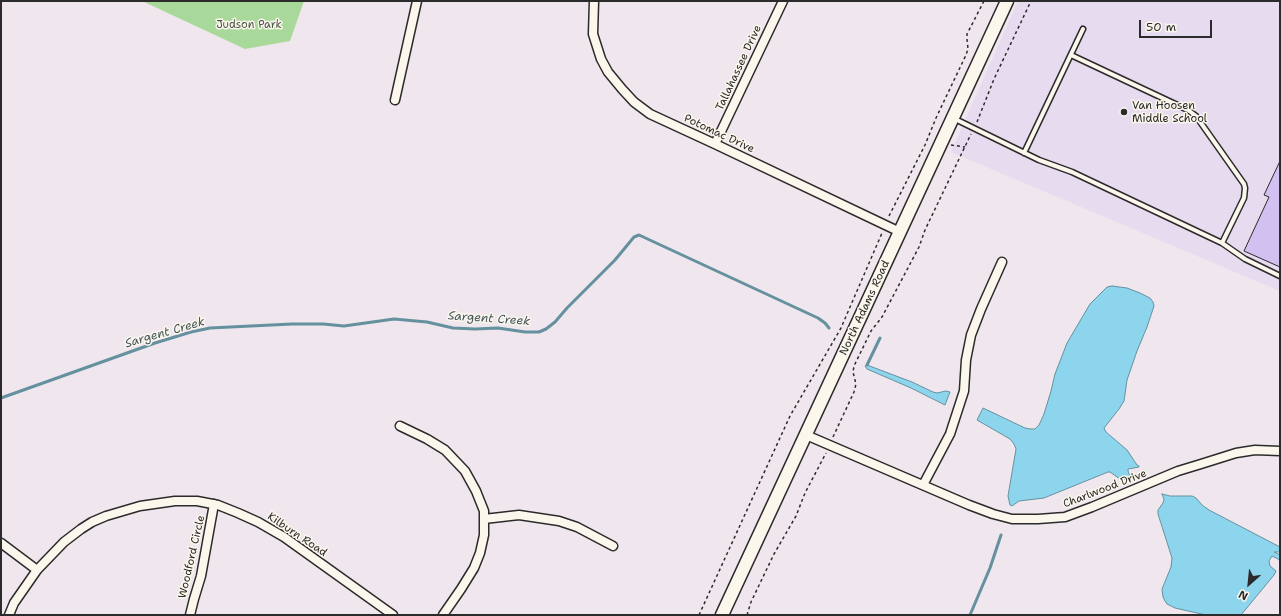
<!DOCTYPE html>
<html>
<head>
<meta charset="utf-8">
<style>
	body { margin:0 }
	#map { position:relative; width:1281px; height:616px; overflow:hidden; background:#efe6ee; font-family:"Shantell Sans",sans-serif }
	canvas { display:block }
	.frame { position:absolute; inset:0; border:2px solid #2b2b2b; pointer-events:none }
	.north { position:absolute; left:1229px; top:564px; width:40px; height:40px; -webkit-text-stroke:3px #fbf7ec; paint-order:stroke; rotate:207deg; font-size:11px; font-weight:700; line-height:16px; text-align:center; color:#2b2b2b }
	.north::after { content:''; display:block; margin:auto; width:14px; height:18px; background:#2b2b2b; clip-path:polygon(50% 0,100% 100%,50% 72%,0 100%) }
	.scale { position:absolute; left:1139px; top:20px; width:73px; height:18px; box-sizing:border-box; border:2px solid #2b2b2b; border-top:0; padding-left:5px; font-size:12px; line-height:14px; white-space:nowrap; color:#2b2b2b; -webkit-text-stroke:3px #fbf7ec; paint-order:stroke }
</style>
</head>
<body>
<div id="map">
<canvas width="1281" height="616"></canvas>
<div class="frame"></div>
<div class="north">N</div>
<div class="scale">50 m</div>
</div>
<script>
const c = document.querySelector('canvas').getContext('2d');
c.lineJoin = 'round';
function fillPath(path, color) { c.fillStyle = color; c.fill(path, 'evenodd'); }
const poly = rows => new Path2D(rows.map(r => 'M' + r).join(''));
function trace(path, color, width, dash) { c.strokeStyle = color; c.lineWidth = width; c.lineCap = dash ? 'butt' : 'round'; c.setLineDash(dash || []); c.stroke(path); }
function label(font, color, halo, rows, align = 'center') {
  c.font = font + ' "Shantell Sans",sans-serif'; c.lineWidth = 3; c.setLineDash([]); c.textBaseline = 'middle'; c.strokeStyle = halo; c.fillStyle = color; for (const [text, x, y, turn = 0] of rows) {
    c.save(); c.translate(x, y); c.rotate((+turn || 0) * Math.PI / 180); c.textAlign = isNaN(turn) ? turn : align; if (halo) c.strokeText(text, 0, 0); c.fillText(text, 0, 0); c.restore();
  }
}
fillPath(poly([
	[1018,1,1280,1,1280,291,951,152]
]), '#e6dbef');
fillPath(poly([
	[142,1,304,1,290,41,245,49]
]), '#a9d99a');
const water = poly([
	[1112,286,1127,288,1140,293,1150,298,1153,302,1154,306,1147,327,1137,351,1127,380,1124,401,1119,409,1104,428,1106,432,1127,450,1137,465,1139,466,1139,467,1128,469,1128,471,1131,478,1129,480,1120,479,1110,472,1108,472,1044,498,1019,501,1012,506,1010,505,1008,496,1016,449,1014,444,1010,439,977,420,983,408,1025,428,1030,429,1035,429,1039,425,1044,414,1051,391,1055,374,1067,343,1090,304,1107,287,1112,286],
	[867,365,912,382,933,392,937,393,946,391,950,392,945,405,911,388,867,369,865,366,867,365],
	[1162,494,1170,496,1192,496,1196,498,1202,505,1209,510,1280,547,1280,552,1274,552,1280,555,1280,560,1272,556,1269,561,1270,566,1276,571,1274,575,1241,615,1206,615,1175,608,1167,604,1165,601,1163,597,1162,589,1171,567,1172,558,1158,514,1158,510,1163,503,1164,499,1162,494]
]);
fillPath(water, '#8cd5ed');
trace(water, '#65919f', 1);
trace(poly([
	[867,365,880,338],
	[1,398,155,343,191,332,210,328,292,324,323,324,344,326,394,319,427,322,453,328,475,329,498,328,525,332,539,332,546,329,555,322,567,308,615,260,634,237,639,235,818,318,825,323,829,328],
	[970,615,990,568,1001,535]
]), '#65919f', 3);
const building = poly([
	[1280,161,1280,267,1244,251,1269,197,1264,195,1280,161]
]);
fillPath(building, '#d2c0f1');
trace(building, '#2b2b2b', 1);
const lane = poly([
	[1071,55,1188,110,1196,116,1244,184,1245,188,1244,198,1222,243],
	[953,118,1039,160,1072,172,1222,243,1245,259,1280,276],
	[1024,153,1083,29]
]);
const street = poly([
	[594,1,593,34,601,59,608,72,622,89,634,102,650,114,715,144,900,232],
	[395,100,417,1],
	[715,144,783,1],
	[400,426,427,439,445,450,465,471,476,491,484,511,484,535,480,553,474,568,461,589,443,615],
	[806,435,969,505,993,514,1012,519,1038,519,1065,517,1092,507,1178,471,1201,464,1236,453,1255,450,1280,451],
	[923,485,950,434,964,391,966,360,971,335,981,309,1002,262],
	[484,519,519,515,559,521,577,527,613,546],
	[1,543,37,570],
	[9,615,14,603,37,570,64,542,81,529,92,522,106,516,140,506,175,501,197,501,218,505,238,513,258,522,284,537,393,615],
	[190,615,194,599,201,576,214,504]
]);
const secondary = poly([
	[722,615,1007,1]
]);
trace(lane, '#2b2b2b', 7);
trace(street, '#2b2b2b', 11);
trace(secondary, '#2b2b2b', 15);
trace(poly([
	[977,122,994,79,1031,1],
	[951,145,965,147],
	[889,216,925,145,936,118,966,55,968,49,967,39,967,34,984,1],
	[833,437,854,392,856,384,853,372,854,366,871,331,882,317,919,247,925,230,971,134],
	[699,615,790,416,841,328,882,233],
	[747,615,751,602,774,554,796,516,805,493,826,453]
]), '#2b2b2b', 1.5, [3, 3]);
trace(lane, '#fbf7ec', 4);
trace(street, '#fbf7ec', 8);
trace(secondary, '#fbf7ec', 12);
for (const [x, y, r, color] of [
	[1124,112,4,"#2b2b2b"]
]) { const dot = new Path2D(); dot.arc(x, y, r, 0, 2 * Math.PI); c.fillStyle = color; c.fill(dot); trace(dot, '#fbf7ec', 1.5); }
label('11px', '#4a5647', '#fbf7ec', [
	["Judson Park",249,25]
]);
label('11px', '#2b2b2b', '#fbf7ec', [
	["Tallahassee Drive",739,68,-65],
	["Potomac Drive",719,134,25],
	["North Adams Road",865,308,-65],
	["Charlwood Drive",1105,489,-21],
	["Kilburn Road",297,535,34],
	["Woodford Circle",192,557,-77]
]);
label('11px', '#2b2b2b', '#fbf7ec', [
	["Van Hoosen",1132,106],
	["Middle School",1132,119]
], 'left');
label('italic 12px', '#43565c', '#fbf7ec', [
	["Sargent Creek",489,319,4],
	["Sargent Creek",165,333,-16]
]);
</script>
</body>
</html>
